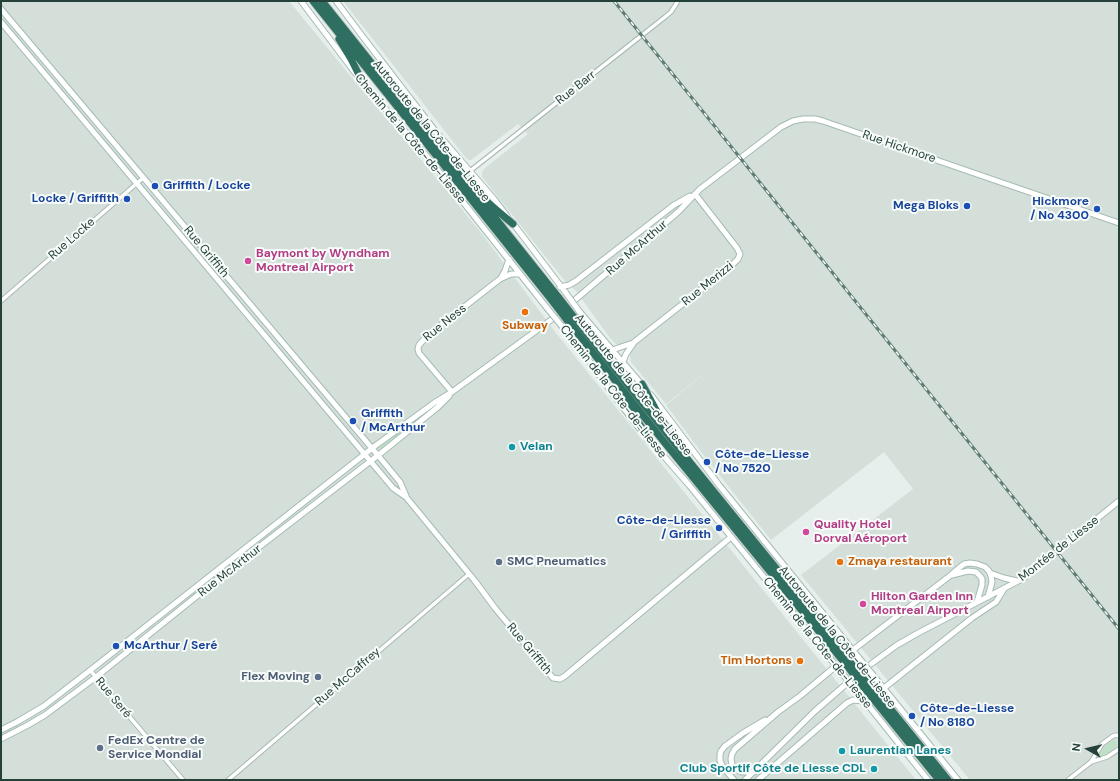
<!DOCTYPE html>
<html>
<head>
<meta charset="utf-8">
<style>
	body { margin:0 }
	#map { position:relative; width:1120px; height:781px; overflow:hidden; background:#e6efeb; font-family:"DM Sans",sans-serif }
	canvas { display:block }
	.frame { position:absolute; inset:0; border:2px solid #24423a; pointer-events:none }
	.north { position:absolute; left:1068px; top:729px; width:40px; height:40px; -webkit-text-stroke:3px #f7fbf9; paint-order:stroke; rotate:278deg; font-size:11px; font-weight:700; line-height:16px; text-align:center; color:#24423a }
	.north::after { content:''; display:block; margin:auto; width:14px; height:18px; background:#24423a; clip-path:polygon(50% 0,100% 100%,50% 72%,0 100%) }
</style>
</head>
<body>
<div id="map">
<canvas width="1120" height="781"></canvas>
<div class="frame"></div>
<div class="north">N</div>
</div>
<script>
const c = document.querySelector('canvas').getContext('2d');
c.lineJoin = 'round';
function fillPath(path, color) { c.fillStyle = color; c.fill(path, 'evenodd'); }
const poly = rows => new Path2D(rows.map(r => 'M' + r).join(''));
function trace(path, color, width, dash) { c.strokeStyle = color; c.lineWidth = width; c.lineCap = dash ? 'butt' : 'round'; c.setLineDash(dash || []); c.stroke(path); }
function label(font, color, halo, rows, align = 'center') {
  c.font = font + ' "DM Sans",sans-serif'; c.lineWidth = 4; c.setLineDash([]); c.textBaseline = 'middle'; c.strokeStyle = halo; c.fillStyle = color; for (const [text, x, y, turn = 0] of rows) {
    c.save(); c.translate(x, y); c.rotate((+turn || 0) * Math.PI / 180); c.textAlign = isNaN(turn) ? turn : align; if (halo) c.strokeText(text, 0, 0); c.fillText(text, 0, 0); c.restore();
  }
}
fillPath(poly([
	[1,1,289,1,352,78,430,170,482,234,556,333,916,780,1,780],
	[343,1,1119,1,1119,780,970,780,801,575,913,489,884,452,771,540,702,453,666,405,722,359,666,404,631,362,630,356,619,344,616,344,610,338,576,291,565,281,482,177,482,172,485,168,528,134,518,124,471,160,469,160,466,158]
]), '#d4dfda');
fillPath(poly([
	[415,420,416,421,381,449,378,449,378,447],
	[1114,740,1117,742,1117,746,1107,754,1098,757,1098,756,1103,748,1110,742,1111,742]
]), '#bfe0c8');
const street = poly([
	[470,171,665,17,671,12,678,1],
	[1,301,143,178],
	[90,670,183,780],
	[1091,762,1102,744,1113,736,1116,735,1119,736],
	[228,780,469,574],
	[1068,780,1091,762,1107,757,1119,749]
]);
const secondary = poly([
	[301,1,356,74],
	[336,1,363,37,436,132,494,199,507,216],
	[1,9,381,459,400,482,406,496],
	[1,22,393,488,406,497,475,581,495,608,553,678,560,679,565,676,731,537],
	[362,82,429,159,547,308],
	[512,222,566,293],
	[501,278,505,271,509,259],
	[560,287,569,285,576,281,674,205,690,196],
	[576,299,678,212,700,189,781,127,793,121,803,119,815,119,823,121,1119,223],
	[579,311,643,386],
	[561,325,593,366,615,397,639,428],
	[612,350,633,343,731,266,738,259,740,254,737,248,695,194],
	[623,362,626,354,633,344],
	[452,392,419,353,418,349,419,345,427,336,500,279,511,274,520,274],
	[651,395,719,485,859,658],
	[647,437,689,485,841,672],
	[990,573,1004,578,1017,581],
	[952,575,968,571,976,572,980,576,982,579,982,585,977,602],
	[853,650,951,575,959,568,964,564,970,563,977,564,985,567,989,571,991,576,992,582,988,597],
	[871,664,897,645,918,633,1022,579,1119,501],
	[873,675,958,780],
	[884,688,972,618,996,602,1004,589],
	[856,690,928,780],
	[1,730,17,722,44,706,97,665,375,446,434,403,452,392,551,320],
	[1,739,28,725,45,715,96,677,228,571,381,453,438,407,449,396],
	[754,772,742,772,734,768,732,765,731,759,732,754,735,749,778,712,800,696,836,666],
	[734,780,723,767,720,761,720,754,721,751,725,746,743,733,765,720],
	[745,780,815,711,845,685],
	[758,780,847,703,853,700,864,701]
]);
const highway = poly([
	[313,1,554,303],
	[322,1,559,298],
	[339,39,351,59,363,83],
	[486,201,513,224],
	[573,316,684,455,853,663],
	[567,320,665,443,848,667],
	[642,384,655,408,665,425],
	[624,398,649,440],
	[867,680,948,780],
	[862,685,939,780]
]);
trace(street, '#a8b8b2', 5.5);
trace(secondary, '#a4bbb3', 7);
trace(highway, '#c2cac8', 9);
trace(street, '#fff', 3.5);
trace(secondary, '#fff', 5);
trace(highway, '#2f6f62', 7);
const rail = poly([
	[614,1,1119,629]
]);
trace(rail, '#5f7d75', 3);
trace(rail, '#f7fbf9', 1.5, [4.5]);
const secondaryBridge = poly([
	[566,293,579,311],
	[547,308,561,325],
	[859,658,873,675],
	[841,672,856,690]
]);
const highwayBridge = poly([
	[559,298,573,316],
	[554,303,567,320],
	[853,663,867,680],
	[848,667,862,685]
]);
trace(secondaryBridge, '#a4bbb3', 7, []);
trace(highwayBridge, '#c2cac8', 9, []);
trace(secondaryBridge, '#fff', 5);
trace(highwayBridge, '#2f6f62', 7);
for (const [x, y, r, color] of [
	[155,186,4,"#1a4fb4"],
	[127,199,4,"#1a4fb4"],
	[967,206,4,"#1a4fb4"],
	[1097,209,4,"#1a4fb4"],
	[248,261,4,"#d1479c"],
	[525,312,4,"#e8710a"],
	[353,421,4,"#1a4fb4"],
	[512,447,4,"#0f9aa8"],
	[707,462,4,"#1a4fb4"],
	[719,528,4,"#1a4fb4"],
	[806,532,4,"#d1479c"],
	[499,562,4,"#5c6f8a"],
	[840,562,4,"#e8710a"],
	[863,604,4,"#d1479c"],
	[116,646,4,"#1a4fb4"],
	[800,661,4,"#e8710a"],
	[318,677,4,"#5c6f8a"],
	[912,716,4,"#1a4fb4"],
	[100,748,4,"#5c6f8a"],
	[842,751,4,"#0f9aa8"],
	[874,769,4,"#0f9aa8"]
]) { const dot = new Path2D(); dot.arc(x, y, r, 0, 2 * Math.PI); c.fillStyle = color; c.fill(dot); trace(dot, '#f7fbf9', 1.5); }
label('12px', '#24423a', '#f7fbf9', [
	["Rue Barr",576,88,-38],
	["Autoroute de la Côte-de-Liesse",431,131,51],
	["Chemin de la Côte-de-Liesse",410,139,50],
	["Rue Hickmore",899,147,19],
	["Rue Locke",72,239,-41],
	["Rue McArthur",637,248,-41],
	["Rue Griffith",206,252,50],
	["Rue Merizzi",708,284,-39],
	["Rue Ness",445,323,-39],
	["Autoroute de la Côte-de-Liesse",633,385,51],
	["Chemin de la Côte-de-Liesse",613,392,52],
	["Montée de Liesse",1059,549,-38],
	["Rue McArthur",230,571,-38],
	["Autoroute de la Côte-de-Liesse",837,637,51],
	["Chemin de la Côte-de-Liesse",817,643,51],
	["Rue Griffith",529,649,50],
	["Rue McCaffrey",348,677,-41],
	["Rue Seré",113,698,50]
]);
label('bold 12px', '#164399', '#f7fbf9', [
	["Griffith / Locke",163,186],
	["Locke / Griffith",119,199,"right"],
	["Hickmore",1089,202,"right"],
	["/ No 4300",1089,216,"right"],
	["Mega Bloks",959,206,"right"],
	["Griffith",361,414],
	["/ McArthur",361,428],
	["Côte-de-Liesse",715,455],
	["/ No 7520",715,469],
	["Côte-de-Liesse",711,521,"right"],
	["/ Griffith",711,535,"right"],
	["McArthur / Seré",124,646],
	["Côte-de-Liesse",920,709],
	["/ No 8180",920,723]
], 'left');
label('bold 12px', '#b23c85', '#f7fbf9', [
	["Baymont by Wyndham",256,254],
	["Montreal Airport",256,268],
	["Quality Hotel",814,525],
	["Dorval Aéroport",814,539],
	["Hilton Garden Inn",871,597],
	["Montreal Airport",871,611]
], 'left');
label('bold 12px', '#c56008', '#f7fbf9', [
	["Subway",525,326],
	["Zmaya restaurant",848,562,"left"],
	["Tim Hortons",792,661,"right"]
]);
label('bold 12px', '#0d838f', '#f7fbf9', [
	["Velan",520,447],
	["Laurentian Lanes",850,751],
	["Club Sportif Côte de Liesse CDL",866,769,"right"]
], 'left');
label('bold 12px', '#4e5e75', '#f7fbf9', [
	["SMC Pneumatics",507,562],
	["Flex Moving",310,677,"right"],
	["FedEx Centre de",108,741],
	["Service Mondial",108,755]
], 'left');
</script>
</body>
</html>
